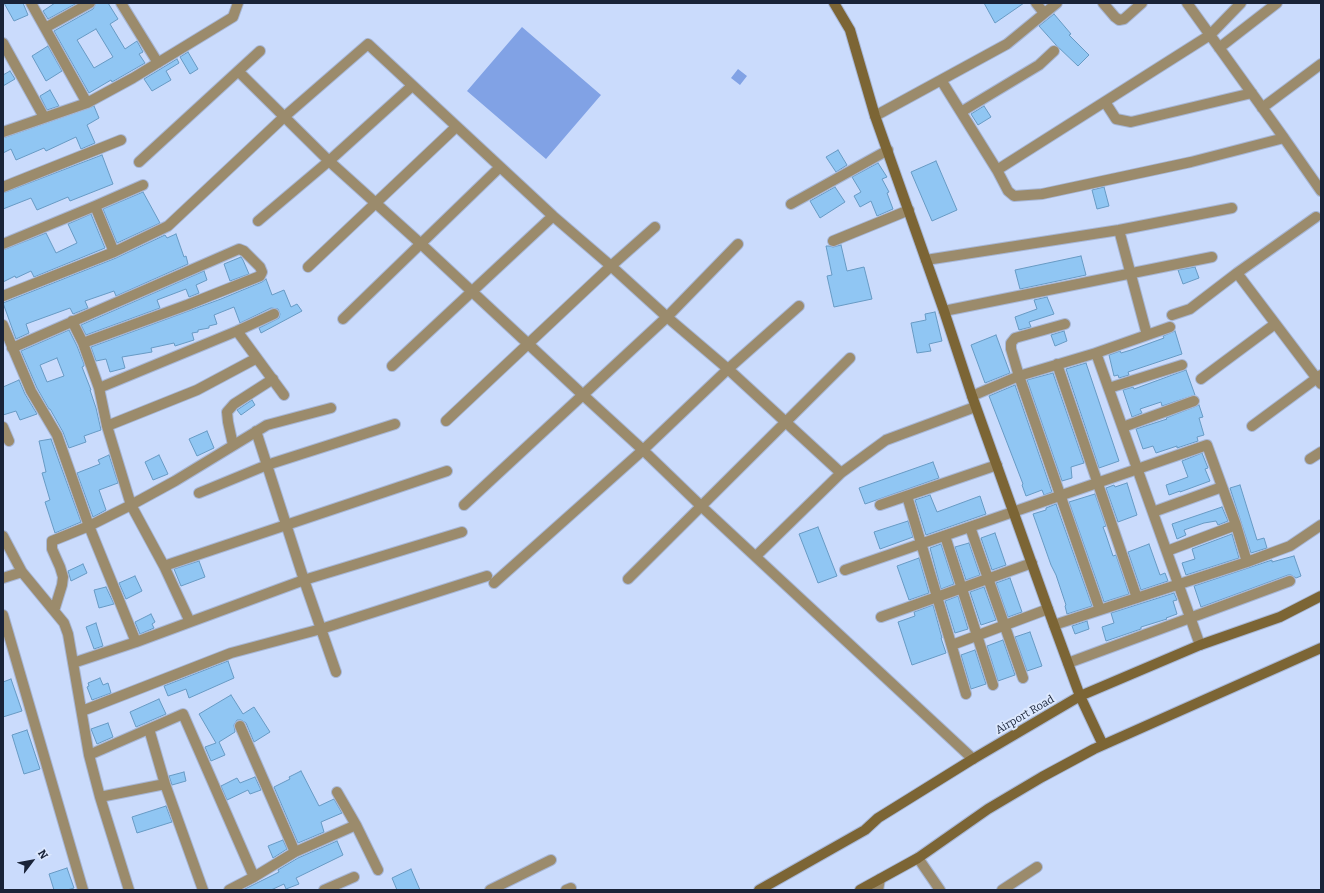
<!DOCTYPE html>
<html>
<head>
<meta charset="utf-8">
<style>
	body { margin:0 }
	#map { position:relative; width:1324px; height:893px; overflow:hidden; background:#cadbfc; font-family:Bitter,serif }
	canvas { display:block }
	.frame { position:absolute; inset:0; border:4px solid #192338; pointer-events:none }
	.north { position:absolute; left:12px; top:841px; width:40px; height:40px; -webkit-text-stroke:3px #dce8fe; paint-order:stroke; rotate:58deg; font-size:11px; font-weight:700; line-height:16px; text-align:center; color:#192338 }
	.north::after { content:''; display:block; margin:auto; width:14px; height:18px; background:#192338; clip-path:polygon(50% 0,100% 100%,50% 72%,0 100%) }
</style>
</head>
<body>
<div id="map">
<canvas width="1324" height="893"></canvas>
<div class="frame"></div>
<div class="north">N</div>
</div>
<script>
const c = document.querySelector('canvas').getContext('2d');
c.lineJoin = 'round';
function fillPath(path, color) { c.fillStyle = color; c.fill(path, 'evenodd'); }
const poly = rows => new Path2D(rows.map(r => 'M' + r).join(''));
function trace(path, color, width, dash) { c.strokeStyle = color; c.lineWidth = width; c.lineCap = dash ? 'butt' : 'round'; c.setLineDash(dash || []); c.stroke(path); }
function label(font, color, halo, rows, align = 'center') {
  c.font = font + ' Bitter,serif'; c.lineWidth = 4; c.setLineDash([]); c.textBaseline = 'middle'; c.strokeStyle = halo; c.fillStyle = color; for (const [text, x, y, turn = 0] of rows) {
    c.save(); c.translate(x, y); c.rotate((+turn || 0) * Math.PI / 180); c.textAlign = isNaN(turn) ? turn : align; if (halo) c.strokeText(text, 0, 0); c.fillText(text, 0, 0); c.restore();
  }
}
fillPath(poly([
	[522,27,601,95,546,159,467,91],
	[738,69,747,76,740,85,731,78]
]), '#81a2e5');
const building = poly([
	[4,3,23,3,28,15,14,21,4,3],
	[55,3,77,3,48,19,43,11,55,3],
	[96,3,108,3,118,19,110,24,125,49,137,41,143,52,139,54,145,63,112,82,111,80,89,93,54,31,93,9,96,3],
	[96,29,113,57,94,68,77,40,96,29],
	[984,3,1024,3,995,23,984,3],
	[1054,14,1071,34,1069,35,1089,55,1078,66,1056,45,1039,26,1054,14],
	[48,46,62,71,46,81,32,56,48,46],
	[188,52,198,69,190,74,180,57,188,52],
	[177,59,179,63,166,71,171,80,152,91,144,79,177,59],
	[10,71,15,79,3,86,3,75,10,71],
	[50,90,59,106,47,110,40,96,50,90],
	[94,106,99,118,87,125,95,143,81,149,76,137,46,151,44,148,16,160,11,149,3,153,3,138,94,106],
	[984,106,991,117,978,125,971,114,984,106],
	[838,150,847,165,836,172,826,157,838,150],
	[102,155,113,184,70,201,68,197,37,210,31,198,3,209,3,193,102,155],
	[936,161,957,210,932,221,911,172,936,161],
	[878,163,887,177,882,179,889,192,887,193,893,209,877,216,871,201,860,207,854,196,861,192,852,177,878,163],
	[835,187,845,202,820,218,810,201,835,187],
	[1104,187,1109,206,1097,209,1092,190,1104,187],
	[143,192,160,223,117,243,103,209,143,192],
	[91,214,105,248,34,277,31,271,16,278,15,276,3,282,3,250,46,233,56,253,77,243,68,224,91,214],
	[176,234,184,257,186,256,188,264,116,296,114,291,85,301,88,308,73,314,70,308,26,324,29,333,16,339,3,303,116,258,165,235,167,238,176,234],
	[841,245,847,271,864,267,872,299,834,307,827,276,832,275,826,246,829,246,833,247,841,245],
	[1081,256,1086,275,1020,289,1015,270,1081,256],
	[241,257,243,260,249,274,230,281,224,264,241,257],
	[1195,267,1199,278,1183,284,1178,270,1195,267],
	[204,271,207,280,196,285,199,293,189,297,186,289,157,300,160,308,86,335,81,325,204,271],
	[266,279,272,295,284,290,291,307,297,304,302,311,261,333,259,328,279,318,280,314,278,309,271,308,240,323,234,307,214,315,217,324,209,326,209,328,198,330,198,332,192,333,194,340,175,346,174,343,151,348,152,352,122,357,125,368,110,372,106,359,96,361,91,347,221,299,262,282,266,279],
	[1047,297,1054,314,1029,322,1031,327,1019,330,1015,317,1037,309,1034,300,1047,297],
	[935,312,942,341,929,344,931,351,917,353,911,323,926,320,925,314,935,312],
	[69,330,77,346,84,364,84,366,82,367,91,390,90,390,96,408,101,430,84,436,86,442,69,448,63,432,50,409,49,409,37,388,21,351,69,330],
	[57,358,64,376,47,382,40,365,57,358],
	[1064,331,1067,341,1055,346,1051,335,1064,331],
	[1175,331,1182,354,1128,372,1129,375,1119,378,1118,375,1114,376,1109,355,1120,351,1121,353,1131,350,1164,338,1163,336,1175,331],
	[996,335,1010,373,985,383,971,345,996,335],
	[1086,363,1119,461,1099,468,1066,369,1086,363],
	[1186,370,1195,395,1162,406,1161,402,1140,409,1142,413,1132,417,1123,390,1133,387,1134,389,1186,370],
	[1053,373,1084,463,1071,467,1072,478,1062,481,1027,380,1053,373],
	[19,380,25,394,37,414,20,420,16,411,3,415,3,387,19,380],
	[1015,385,1052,492,1044,495,1042,490,1026,496,1022,485,1023,484,989,396,1015,385],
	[252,400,255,405,241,415,237,410,252,400],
	[1199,405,1203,417,1199,418,1204,435,1197,437,1198,441,1177,448,1177,446,1156,453,1153,446,1143,449,1136,429,1167,419,1166,418,1199,405],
	[207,431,214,448,197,456,189,439,207,431],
	[51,439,81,522,55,533,45,502,50,500,42,473,46,472,39,441,51,439],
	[1202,453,1208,468,1205,469,1210,481,1180,492,1180,491,1169,495,1166,485,1188,477,1182,461,1202,453],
	[109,455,118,483,99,490,106,510,93,517,77,473,100,464,98,460,109,455],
	[159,455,168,474,153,480,145,462,159,455],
	[933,462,939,478,865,504,859,488,933,462],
	[1127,483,1137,515,1118,522,1106,488,1114,485,1115,487,1127,483],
	[1240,485,1257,540,1264,538,1267,548,1251,553,1230,488,1240,485],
	[1095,494,1106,526,1103,527,1106,535,1113,556,1116,555,1129,594,1104,602,1069,502,1095,494],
	[930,495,937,512,980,496,986,514,926,535,915,500,930,495],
	[1056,504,1092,606,1067,614,1065,606,1066,605,1056,575,1051,565,1033,514,1046,510,1046,508,1056,504],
	[1222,507,1228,521,1218,525,1216,521,1204,523,1184,530,1186,535,1177,539,1172,524,1222,507],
	[908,521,913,537,880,549,874,532,908,521],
	[818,527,837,576,818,583,799,534,818,527],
	[995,533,1006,565,992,570,981,538,995,533],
	[1232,534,1239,558,1186,575,1182,563,1195,559,1192,549,1232,534],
	[969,543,980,575,966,580,955,547,969,543],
	[941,544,954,584,941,589,930,548,941,544],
	[1149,544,1160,575,1165,573,1168,581,1141,590,1128,552,1149,544],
	[1294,556,1301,576,1296,578,1291,575,1288,575,1201,607,1194,586,1272,560,1272,562,1294,556],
	[919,558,929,593,909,600,897,566,919,558],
	[199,561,205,577,181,586,174,569,199,561],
	[83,564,87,573,71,581,68,571,83,564],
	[135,576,142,591,126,599,119,583,135,576],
	[1010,578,1022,612,1008,617,996,583,1010,578],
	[106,587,114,604,99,608,94,590,106,587],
	[984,587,996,620,981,625,970,592,984,587],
	[1174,593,1177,600,1173,601,1177,614,1166,618,1167,619,1141,627,1141,629,1106,641,1102,627,1114,623,1111,613,1174,593],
	[958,596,968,629,955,633,945,601,958,596],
	[933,605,942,638,941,638,946,653,912,665,898,622,915,616,914,612,933,605],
	[151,614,155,622,152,624,154,628,140,634,135,622,151,614],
	[1087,621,1089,629,1075,634,1072,626,1087,621],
	[96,623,103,646,94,649,86,627,96,623],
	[1030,632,1042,666,1027,671,1015,637,1030,632],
	[1003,640,1015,675,998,681,987,646,1003,640],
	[975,650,986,684,971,689,961,655,975,650],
	[228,661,234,678,189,698,186,689,168,696,164,686,228,661],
	[100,678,103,685,108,683,111,693,92,700,87,687,89,686,88,683,100,678],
	[11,679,22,711,3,717,3,682,11,679],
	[231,695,243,714,254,707,270,732,254,742,246,723,241,720,237,720,234,725,235,732,219,742,225,755,211,761,205,747,216,743,199,714,231,695],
	[159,699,166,714,136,727,130,712,159,699],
	[108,723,113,737,97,744,91,729,108,723],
	[27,730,40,769,24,774,12,735,27,730],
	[301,771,319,806,334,799,342,813,321,822,324,832,298,843,274,787,290,779,289,777,301,771],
	[184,772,186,781,172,785,169,776,184,772],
	[255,777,261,790,250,794,248,790,227,800,221,786,237,778,240,783,255,777],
	[166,806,172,822,137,833,132,817,166,806],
	[283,840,287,849,273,858,268,846,283,840],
	[337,841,343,855,296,878,299,884,286,889,284,884,271,890,243,890,279,872,278,870,298,858,337,841],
	[67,868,74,888,67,890,54,890,49,874,67,868],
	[411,869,420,890,397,890,392,878,411,869]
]);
fillPath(building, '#90c6f3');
trace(building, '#679ac4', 1);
const street = poly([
	[31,3,87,103],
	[121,3,158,63],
	[1036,3,1044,13],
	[1103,3,1115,17,1119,20,1124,19,1142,3],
	[45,28,90,3],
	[3,43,44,117],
	[1219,48,1277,3],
	[238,71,329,161,421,244,583,395,643,450,701,506,973,759],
	[941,80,997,170,1008,191,1014,196,1042,194,1191,162,1284,138,1187,3],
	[1105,102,1116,119,1131,122,1252,93],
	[1262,108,1321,64],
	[961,112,1039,65,1054,51],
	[875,116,1007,44,1057,3],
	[3,132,87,103,133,78,233,17,238,3],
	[1284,138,1321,191],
	[139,162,260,51],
	[997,170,1210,35,1241,3],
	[3,187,121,140],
	[791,204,888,150],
	[95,206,114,252],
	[258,221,329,161,412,86],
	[1119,230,1147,335],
	[833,241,909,210],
	[3,244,95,206,143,185],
	[926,260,1119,230,1232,208],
	[308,267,456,127],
	[1237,273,1321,384],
	[3,296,114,252,168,226,284,117,368,44,553,216,611,266,667,317,728,369,841,473],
	[944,311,1212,257],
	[1172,315,1190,309,1237,273,1316,217],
	[343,319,500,167],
	[72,321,83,343,99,388,107,426,131,505,164,566,190,622,136,642,73,663],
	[1065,324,1015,338,1011,343,1011,349,1019,376,1100,610],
	[3,325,31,391,57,435,89,526,136,642],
	[237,331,284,395],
	[12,348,239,249,244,251,260,267,262,272,260,276,187,305,83,343],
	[1096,353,1200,645],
	[1057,364,1137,598],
	[392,366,553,216],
	[1201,379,1275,324],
	[99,388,237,331,274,314],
	[1109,388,1182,365],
	[972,396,1019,376,1096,353,1170,327],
	[446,421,611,266,655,227],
	[107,426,197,390,257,358],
	[1252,426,1321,375],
	[3,427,9,441],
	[1123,427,1194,401],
	[233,445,228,422,227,412,234,404,273,379],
	[1310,459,1321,452],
	[199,493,267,465,395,424],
	[907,496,966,694],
	[464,505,667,317,738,244],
	[880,505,997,465],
	[1153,512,1222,487],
	[970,527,1023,678],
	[3,536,22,572,64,623,68,634,89,755,100,797,129,890],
	[945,536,993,685],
	[1167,551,1236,525],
	[756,556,841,473,886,440,975,407],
	[164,566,447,471],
	[845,570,1207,445,1236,525,1247,562],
	[3,578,22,572],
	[628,579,850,358],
	[494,583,643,450,728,369,799,306],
	[54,611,62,585,63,577,60,567,52,549,52,541,89,526,131,505,175,481,267,425,331,408],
	[3,615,83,890],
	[881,617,1032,563],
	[190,622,304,580,256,431],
	[1054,625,1247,562,1290,546,1321,525],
	[952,645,1048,609],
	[1068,663,1290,581],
	[336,672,304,580,462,532],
	[82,711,231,653,321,629,487,576],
	[240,726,295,852],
	[149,729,165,784],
	[89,755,183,714,254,877],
	[337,792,356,825,378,870],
	[100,797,165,784,203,890],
	[918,858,940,890],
	[229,890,254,877,295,852,356,825],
	[324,890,354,877],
	[490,890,551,860],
	[566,890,571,888],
	[878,890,880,879],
	[1002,890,1037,867]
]);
const secondary = poly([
	[834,3,850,30,875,116,944,311,972,396,1048,609,1080,696,1103,745],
	[759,890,865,830,878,818,973,759,1080,696,1200,645,1280,617,1321,596],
	[860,890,918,858,988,809,1042,777,1094,749,1321,648]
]);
trace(street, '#a7b6d5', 12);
trace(secondary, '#a7b6d5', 12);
trace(street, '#9b8b6c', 10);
trace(secondary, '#7c6535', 10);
label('11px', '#192338', '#dce8fe', [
	["Airport Road",1025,715,-30]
]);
</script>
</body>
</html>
